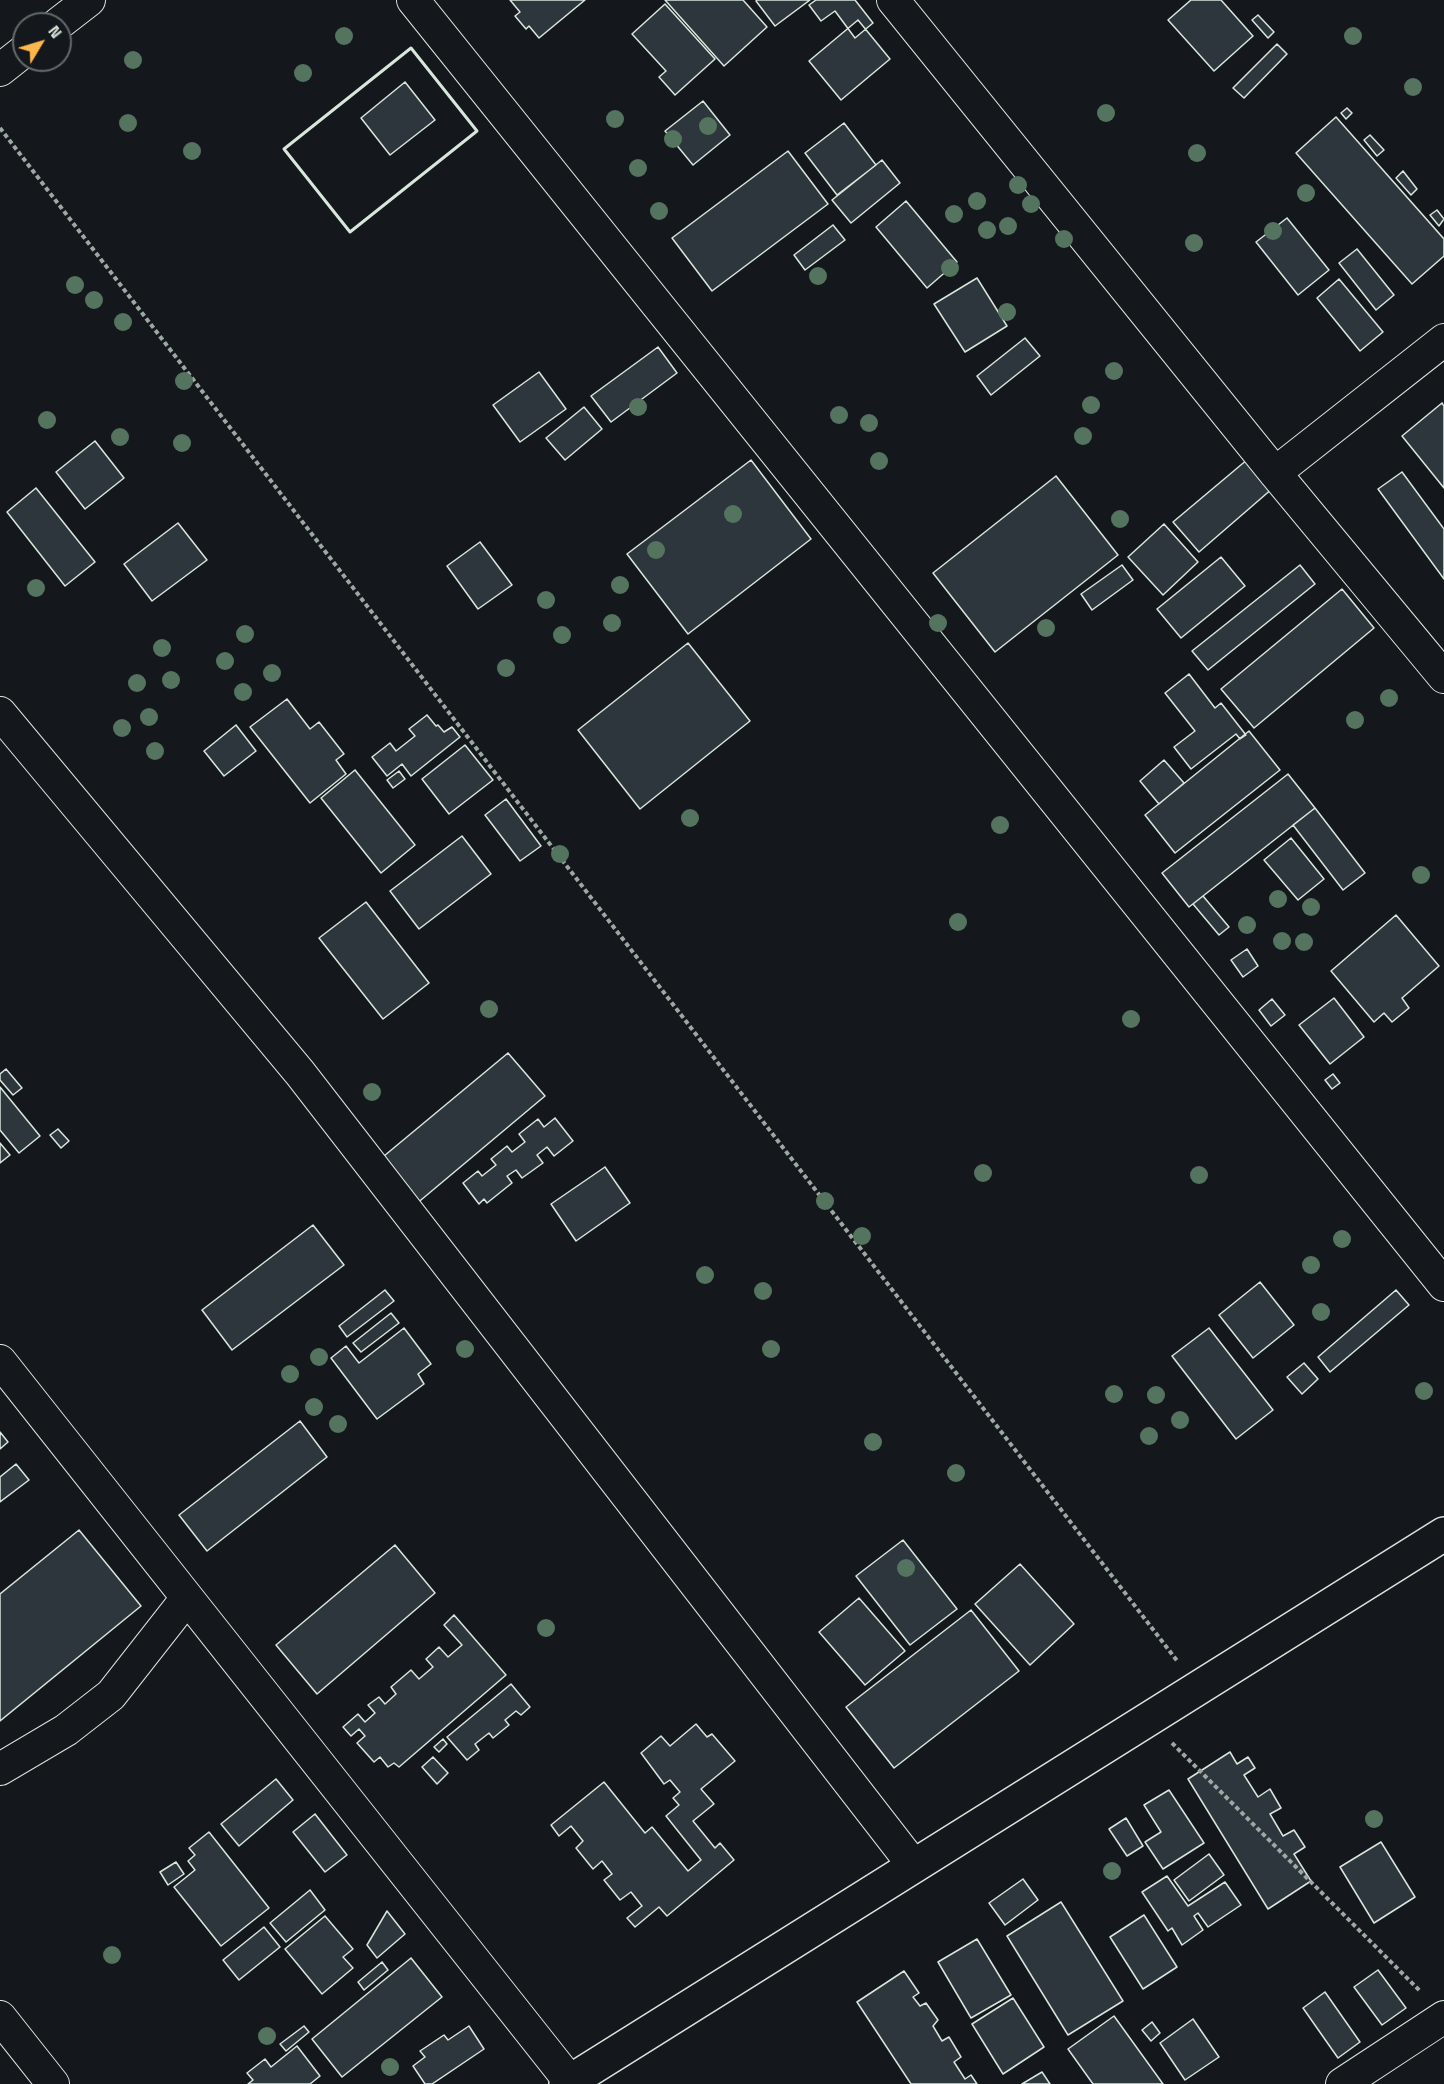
<!DOCTYPE html>
<html>
<head>
<meta charset="utf-8">
<style>
	body { margin:0 }
	#map { position:relative; width:1444px; height:2084px; overflow:hidden; background:#14181c; font-family:"Space Grotesk",sans-serif }
	canvas { display:block }
	.north { position:absolute; left:12px; top:12px; width:60px; height:60px; box-sizing:border-box; background:#14181c; border:2px solid #626a69; border-radius:50%; rotate:52deg; font-size:16px; font-weight:700; line-height:24px; text-align:center; color:#d8e6dc }
	.north::after { content:''; display:block; margin:auto; width:21px; height:27px; background:#ffb74d; clip-path:polygon(50% 0,100% 100%,50% 72%,0 100%) }
</style>
</head>
<body>
<div id="map">
<canvas width="1444" height="2084"></canvas>
<div class="north">N</div>
</div>
<script>
const c = document.querySelector('canvas').getContext('2d');
c.lineJoin = 'round';
function fillPath(path, color) { c.fillStyle = color; c.fill(path, 'evenodd'); }
const poly = rows => new Path2D(rows.map(r => 'M' + r).join(''));
function trace(path, color, width, dash) { c.strokeStyle = color; c.lineWidth = width; c.lineCap = dash ? 'butt' : 'round'; c.setLineDash(dash || []); c.stroke(path); }
const building = poly([
	[510,0,585,0,539,38,529,26,526,29,515,16,520,12,510,0],
	[665,0,743,0,767,27,724,66,665,0],
	[757,0,810,0,775,26,756,1,757,0],
	[816,0,855,0,873,23,855,38,835,11,821,21,809,5,816,0],
	[1191,0,1221,0,1253,36,1214,71,1168,20,1191,0],
	[665,4,715,59,675,95,659,77,666,71,632,34,665,4],
	[1258,15,1274,32,1268,38,1252,20,1258,15],
	[858,20,890,59,841,100,809,61,858,20],
	[1277,44,1287,54,1244,98,1233,88,1277,44],
	[405,82,435,120,390,155,361,118,405,82],
	[703,101,730,135,693,165,665,131,703,101],
	[1347,108,1352,113,1346,119,1341,113,1347,108],
	[1336,117,1444,239,1444,256,1412,284,1296,153,1336,117],
	[844,123,876,165,837,195,805,153,844,123],
	[1370,135,1384,150,1377,156,1364,140,1370,135],
	[788,151,828,204,712,291,672,238,788,151],
	[882,160,900,183,851,223,832,200,882,160],
	[1403,171,1417,189,1411,195,1396,178,1403,171],
	[906,201,957,262,927,288,876,227,906,201],
	[1437,210,1444,219,1439,226,1430,215,1437,210],
	[1287,218,1329,270,1298,295,1256,242,1287,218],
	[833,225,845,240,805,270,794,255,833,225],
	[1357,249,1394,295,1376,310,1339,263,1357,249],
	[977,278,1007,326,965,352,934,304,977,278],
	[1339,279,1383,332,1360,351,1317,298,1339,279],
	[1025,338,1040,356,991,395,977,376,1025,338],
	[658,347,677,373,611,422,591,396,658,347],
	[539,372,566,409,520,442,493,405,539,372],
	[1442,403,1444,406,1444,488,1402,436,1442,403],
	[584,407,602,429,565,460,546,438,584,407],
	[95,441,124,478,85,509,56,472,95,441],
	[1248,459,1273,488,1199,552,1173,522,1248,459],
	[751,460,811,539,688,634,627,554,751,460],
	[1402,472,1444,529,1444,579,1378,489,1402,472],
	[1056,476,1118,555,995,652,933,573,1056,476],
	[36,488,95,562,65,586,7,512,36,488],
	[178,523,207,560,152,601,124,564,178,523],
	[1164,524,1198,562,1163,595,1128,557,1164,524],
	[480,542,512,585,478,609,447,566,480,542],
	[1221,557,1245,586,1181,638,1157,609,1221,557],
	[1122,565,1133,580,1092,610,1081,594,1122,565],
	[1300,565,1315,584,1208,670,1192,651,1300,565],
	[1342,589,1374,628,1254,728,1221,689,1342,589],
	[688,643,750,721,640,809,578,730,688,643],
	[1189,674,1215,708,1221,703,1246,735,1240,739,1236,734,1191,769,1174,747,1195,731,1165,693,1189,674],
	[287,699,310,729,319,722,344,754,336,760,346,774,310,803,250,727,287,699],
	[427,715,436,726,438,725,444,732,452,727,460,737,411,776,402,764,387,776,372,757,390,743,396,751,415,736,409,729,427,715],
	[236,725,256,751,224,776,204,751,236,725],
	[1249,731,1280,770,1175,853,1145,815,1249,731],
	[465,745,493,780,449,814,422,779,465,745],
	[1164,760,1184,783,1159,804,1140,781,1164,760],
	[355,770,415,845,381,873,321,798,355,770],
	[399,771,405,779,393,788,387,780,399,771],
	[1288,774,1315,808,1189,907,1162,873,1288,774],
	[506,799,541,846,520,861,485,815,506,799],
	[1315,808,1365,873,1343,890,1293,825,1315,808],
	[462,836,491,874,419,929,390,891,462,836],
	[1291,838,1324,879,1298,900,1264,860,1291,838],
	[1203,896,1229,927,1219,935,1193,904,1203,896],
	[366,902,429,983,383,1019,319,938,366,902],
	[1396,915,1439,966,1402,998,1409,1008,1392,1022,1384,1013,1374,1022,1331,971,1396,915],
	[1247,949,1258,966,1243,977,1231,960,1247,949],
	[1334,998,1364,1037,1330,1064,1299,1025,1334,998],
	[1272,999,1285,1015,1271,1026,1259,1010,1272,999],
	[508,1053,545,1096,415,1205,378,1161,508,1053],
	[6,1069,22,1088,13,1095,0,1080,0,1074,6,1069],
	[1333,1074,1340,1083,1332,1089,1325,1080,1333,1074],
	[0,1087,40,1136,19,1153,0,1130,0,1087],
	[555,1118,573,1141,554,1156,547,1147,537,1155,543,1163,522,1178,516,1170,507,1176,512,1183,487,1203,484,1199,479,1204,463,1183,478,1171,482,1176,496,1165,491,1159,507,1146,512,1152,525,1142,519,1134,538,1119,544,1127,555,1118],
	[58,1129,69,1141,61,1148,50,1135,58,1129],
	[0,1143,10,1155,0,1163,0,1143],
	[605,1167,630,1203,576,1241,551,1204,605,1167],
	[313,1225,344,1265,232,1350,202,1310,313,1225],
	[1260,1282,1294,1325,1253,1358,1219,1315,1260,1282],
	[385,1290,394,1301,347,1337,339,1326,385,1290],
	[1396,1290,1409,1305,1330,1372,1318,1357,1396,1290],
	[391,1313,399,1323,361,1352,353,1343,391,1313],
	[404,1328,431,1364,418,1374,424,1384,377,1419,331,1358,346,1346,359,1363,404,1328],
	[1209,1328,1273,1410,1236,1439,1172,1356,1209,1328],
	[1304,1363,1318,1379,1302,1394,1287,1377,1304,1363],
	[300,1421,327,1457,207,1551,179,1515,300,1421],
	[0,1432,8,1442,0,1449,0,1432],
	[16,1464,29,1480,0,1502,0,1477,16,1464],
	[79,1530,141,1606,0,1721,0,1594,79,1530],
	[903,1540,957,1609,910,1645,856,1576,903,1540],
	[395,1545,435,1593,317,1694,276,1645,395,1545],
	[1020,1564,1074,1624,1030,1665,975,1604,1020,1564],
	[859,1598,905,1651,865,1685,819,1632,859,1598],
	[971,1610,1019,1671,894,1768,846,1707,971,1610],
	[454,1615,506,1675,399,1767,394,1763,388,1767,380,1757,374,1762,357,1743,365,1736,359,1729,351,1736,343,1727,358,1714,365,1722,375,1713,368,1705,379,1697,385,1704,396,1694,391,1687,411,1670,419,1679,433,1667,426,1659,439,1647,448,1657,462,1645,444,1625,454,1615],
	[511,1684,530,1707,521,1715,516,1711,505,1720,509,1725,493,1738,489,1733,475,1744,479,1750,467,1760,447,1737,511,1684],
	[696,1724,707,1737,712,1734,735,1761,701,1789,714,1804,693,1821,715,1848,720,1843,734,1860,667,1916,659,1907,635,1927,627,1918,642,1906,631,1892,620,1900,604,1880,612,1874,602,1861,593,1869,576,1848,583,1841,571,1826,559,1836,551,1825,604,1782,645,1833,652,1827,688,1871,701,1860,666,1816,679,1805,673,1798,680,1792,670,1780,664,1784,641,1753,661,1736,670,1746,696,1724],
	[443,1739,447,1744,439,1752,434,1747,443,1739],
	[1230,1752,1237,1764,1248,1757,1255,1768,1244,1775,1258,1797,1270,1789,1281,1808,1270,1814,1283,1836,1294,1830,1305,1847,1294,1854,1311,1881,1268,1909,1188,1779,1230,1752],
	[433,1757,448,1773,437,1784,422,1767,433,1757],
	[276,1779,293,1800,239,1846,221,1824,276,1779],
	[1169,1790,1204,1843,1163,1869,1145,1842,1161,1832,1144,1805,1169,1790],
	[315,1814,347,1855,325,1872,293,1832,315,1814],
	[1126,1818,1143,1846,1127,1856,1109,1829,1126,1818],
	[209,1832,269,1908,221,1946,174,1887,195,1870,188,1861,195,1855,189,1848,209,1832],
	[1381,1842,1415,1897,1374,1923,1340,1867,1381,1842],
	[1209,1854,1224,1875,1189,1901,1174,1880,1209,1854],
	[176,1862,184,1874,168,1885,160,1872,176,1862],
	[1167,1876,1188,1906,1225,1882,1241,1905,1208,1927,1198,1913,1194,1916,1203,1930,1182,1945,1172,1928,1168,1931,1142,1892,1167,1876],
	[1023,1879,1038,1900,1005,1925,989,1903,1023,1879],
	[310,1890,325,1910,286,1942,270,1923,310,1890],
	[1061,1902,1123,2001,1068,2035,1007,1936,1061,1902],
	[387,1911,405,1934,377,1958,367,1945,387,1911],
	[1144,1915,1177,1967,1143,1989,1110,1937,1144,1915],
	[325,1916,353,1949,343,1957,353,1968,322,1994,285,1949,325,1916],
	[264,1927,280,1947,239,1980,223,1960,264,1927],
	[977,1939,1011,1995,971,2018,938,1962,977,1939],
	[411,1958,442,1997,342,2077,312,2039,411,1958],
	[382,1962,388,1970,364,1990,358,1982,382,1962],
	[1378,1970,1406,2008,1382,2025,1354,1987,1378,1970],
	[904,1971,919,1993,913,1997,920,2006,926,2003,938,2020,933,2026,942,2041,949,2037,961,2057,954,2062,965,2079,971,2075,977,2084,911,2084,857,2002,904,1971],
	[1325,1992,1360,2042,1338,2058,1303,2008,1325,1992],
	[1013,1998,1044,2047,1003,2074,972,2024,1013,1998],
	[1114,2016,1163,2084,1093,2084,1068,2049,1114,2016],
	[1193,2019,1219,2057,1185,2080,1160,2043,1193,2019],
	[1152,2022,1160,2033,1151,2041,1142,2030,1152,2022],
	[304,2026,309,2032,286,2051,280,2044,304,2026],
	[469,2026,484,2049,432,2084,425,2084,413,2066,425,2057,420,2051,444,2035,448,2040,469,2026],
	[297,2046,320,2076,310,2084,248,2084,253,2080,247,2073,265,2059,271,2067,297,2046],
	[1042,2072,1050,2084,1022,2084,1042,2072]
]);
fillPath(building, '#2c363c');
trace(building, '#d8e6dc', 1.5);
const street = poly([
	[413,0,1444,1285],
	[893,0,1275,473,1444,677],
	[58,24,89,0],
	[0,70,24,51],
	[1275,473,1444,340],
	[0,713,300,1073,914,1866],
	[0,1361,572,2084],
	[0,1769,66,1730,111,1695,187,1598],
	[0,2017,53,2084],
	[1342,2084,1444,2017]
]);
const secondary = poly([
	[566,2084,1444,1534]
]);
trace(street, '#d8e6dc', 34);
trace(secondary, '#d8e6dc', 36);
trace(poly([
	[0,128,1178,1662],
	[1172,1743,1421,1992]
]), '#9da8a2', 4, [4.5, 3]);
trace(street, '#14181c', 32);
trace(secondary, '#14181c', 33);
trace(poly([
	[411,48,477,131,350,232,284,149,411,48]
]), '#d8e6dc', 3);
c.fillStyle = '#55745f';
for (const [x, y] of [
	[344,36],
	[1353,36],
	[133,60],
	[303,73],
	[1413,87],
	[1106,113],
	[615,119],
	[128,123],
	[708,126],
	[673,139],
	[192,151],
	[1197,153],
	[638,168],
	[1018,185],
	[1306,193],
	[977,201],
	[1031,204],
	[659,211],
	[954,214],
	[1008,226],
	[987,230],
	[1273,231],
	[1064,239],
	[1194,243],
	[950,268],
	[818,276],
	[75,285],
	[94,300],
	[1007,312],
	[123,322],
	[1114,371],
	[184,381],
	[1091,405],
	[638,407],
	[839,415],
	[47,420],
	[869,423],
	[1083,436],
	[120,437],
	[182,443],
	[879,461],
	[733,514],
	[1120,519],
	[656,550],
	[620,585],
	[36,588],
	[546,600],
	[612,623],
	[938,623],
	[1046,628],
	[245,634],
	[562,635],
	[162,648],
	[225,661],
	[506,668],
	[272,673],
	[171,680],
	[137,683],
	[243,692],
	[1389,698],
	[149,717],
	[1355,720],
	[122,728],
	[155,751],
	[690,818],
	[1000,825],
	[560,854],
	[1421,875],
	[1278,899],
	[1311,907],
	[958,922],
	[1247,925],
	[1282,941],
	[1304,942],
	[489,1009],
	[1131,1019],
	[372,1092],
	[983,1173],
	[1199,1175],
	[825,1201],
	[862,1236],
	[1342,1239],
	[1311,1265],
	[705,1275],
	[763,1291],
	[1321,1312],
	[465,1349],
	[771,1349],
	[319,1357],
	[290,1374],
	[1424,1391],
	[1114,1394],
	[1156,1395],
	[314,1407],
	[1180,1420],
	[338,1424],
	[1149,1436],
	[873,1442],
	[956,1473],
	[906,1568],
	[546,1628],
	[1374,1819],
	[1112,1871],
	[112,1955],
	[267,2036],
	[390,2067]
]) { c.beginPath(); c.arc(x, y, 9, 0, 2 * Math.PI); c.fill(); }
</script>
</body>
</html>
